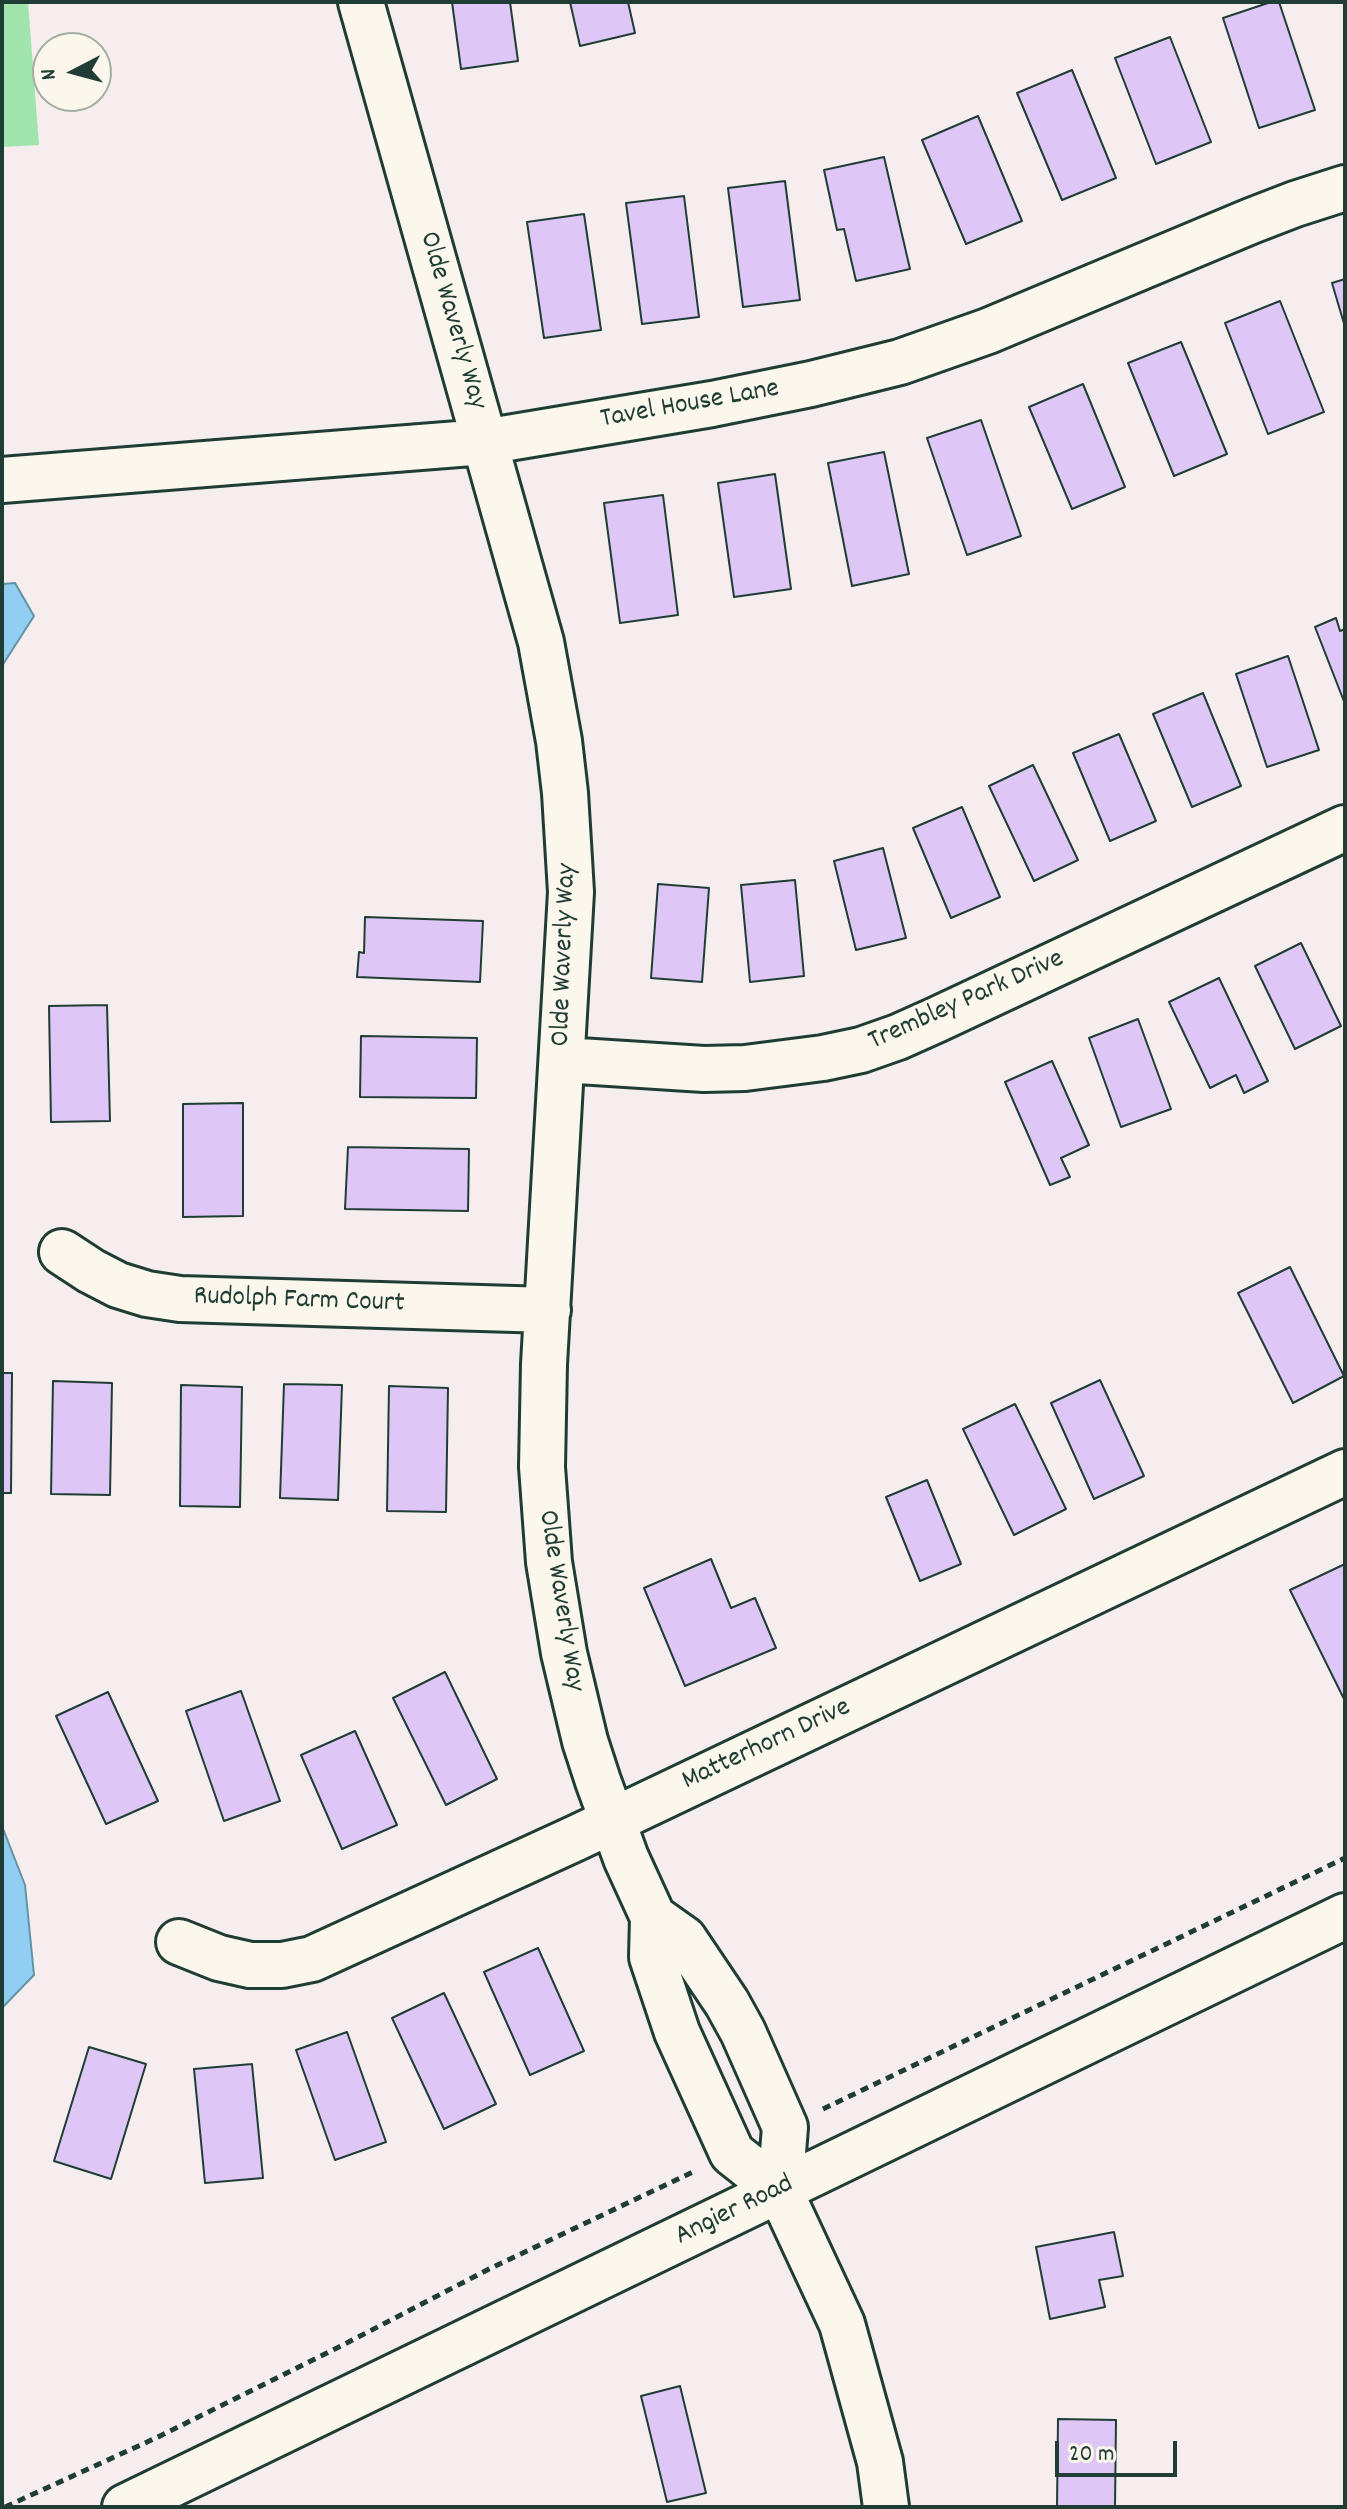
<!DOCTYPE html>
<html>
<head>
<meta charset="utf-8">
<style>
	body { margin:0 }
	#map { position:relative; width:1347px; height:2509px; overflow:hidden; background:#f5edee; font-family:Dekko,sans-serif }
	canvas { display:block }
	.frame { position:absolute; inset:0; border:4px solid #1f3d34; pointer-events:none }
	.north { position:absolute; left:32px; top:32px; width:80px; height:80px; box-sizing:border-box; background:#fbf7ec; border:2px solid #a3ada2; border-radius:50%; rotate:264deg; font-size:22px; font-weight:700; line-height:32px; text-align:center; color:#1f3d34 }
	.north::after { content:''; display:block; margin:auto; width:28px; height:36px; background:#1f3d34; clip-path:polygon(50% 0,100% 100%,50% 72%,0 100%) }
	.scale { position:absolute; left:1055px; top:2441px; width:122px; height:36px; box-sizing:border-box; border:4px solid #1f3d34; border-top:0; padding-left:10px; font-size:24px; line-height:28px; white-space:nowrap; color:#1f3d34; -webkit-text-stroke:6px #fbf7ec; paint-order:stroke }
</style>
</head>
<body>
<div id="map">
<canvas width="1347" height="2509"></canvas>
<div class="frame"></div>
<div class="north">N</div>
<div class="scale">20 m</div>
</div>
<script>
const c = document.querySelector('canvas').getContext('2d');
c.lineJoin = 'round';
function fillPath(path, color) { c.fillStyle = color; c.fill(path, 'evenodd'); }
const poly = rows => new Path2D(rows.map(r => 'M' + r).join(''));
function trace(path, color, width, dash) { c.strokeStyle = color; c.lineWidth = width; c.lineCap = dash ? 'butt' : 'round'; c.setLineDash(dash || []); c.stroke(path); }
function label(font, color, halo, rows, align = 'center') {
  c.font = font + ' Dekko,sans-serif'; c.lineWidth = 6; c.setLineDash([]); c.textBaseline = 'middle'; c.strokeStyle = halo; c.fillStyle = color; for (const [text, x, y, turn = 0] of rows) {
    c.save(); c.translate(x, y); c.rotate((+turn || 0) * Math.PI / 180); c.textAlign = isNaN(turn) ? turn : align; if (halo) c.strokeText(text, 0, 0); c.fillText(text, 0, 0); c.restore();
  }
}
fillPath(poly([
	[2,2,28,2,39,145,2,147]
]), '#a2e4ae');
const water = poly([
	[15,583,34,616,2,666,2,584,15,583],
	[2,1826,25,1885,34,1975,2,2008,2,1826]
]);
fillPath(water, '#91cef1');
trace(water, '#6394a5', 2);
const building = poly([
	[452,2,510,2,518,61,461,69,452,2],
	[570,2,628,2,635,33,580,46,570,2],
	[1271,2,1279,2,1315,110,1259,128,1223,18,1271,2],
	[1170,37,1211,142,1156,164,1115,58,1170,37],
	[1072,70,1116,178,1062,200,1017,93,1072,70],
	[978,116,1022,221,966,244,922,140,978,116],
	[884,157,910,269,856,281,844,229,837,230,824,170,884,157],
	[785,181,800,300,743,307,728,188,785,181],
	[684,196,699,317,642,324,626,203,684,196],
	[584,214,601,330,544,338,527,222,584,214],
	[1345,279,1345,327,1332,283,1345,279],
	[1280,301,1324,412,1268,434,1225,323,1280,301],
	[1181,342,1227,454,1174,476,1128,363,1181,342],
	[1083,384,1125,487,1072,509,1029,407,1083,384],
	[981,420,1021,536,967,555,927,438,981,420],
	[884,452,909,574,852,586,828,463,884,452],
	[775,474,791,589,734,597,718,483,775,474],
	[663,495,678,615,620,623,604,503,663,495],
	[1336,618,1340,631,1345,629,1345,704,1315,627,1336,618],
	[1288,656,1319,750,1267,767,1236,674,1288,656],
	[1203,693,1241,786,1192,807,1153,714,1203,693],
	[1119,734,1156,821,1110,841,1073,753,1119,734],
	[1033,765,1078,860,1034,881,989,786,1033,765],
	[962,807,1000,897,951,918,913,828,962,807],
	[883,848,906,938,856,950,834,861,883,848],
	[795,880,804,976,750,982,741,885,795,880],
	[658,884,709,888,702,982,651,978,658,884],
	[365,917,483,921,480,982,357,977,359,952,364,953,365,917],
	[1301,943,1341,1026,1295,1049,1255,966,1301,943],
	[1219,978,1268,1081,1244,1093,1236,1075,1210,1088,1169,1002,1219,978],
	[107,1005,110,1121,51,1122,49,1006,107,1005],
	[1138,1019,1171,1109,1121,1127,1089,1038,1138,1019],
	[361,1036,477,1038,476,1098,360,1097,361,1036],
	[1052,1061,1089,1145,1061,1158,1070,1177,1050,1185,1005,1082,1052,1061],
	[243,1103,243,1216,183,1217,183,1104,243,1103],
	[348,1147,469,1149,468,1211,345,1209,348,1147],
	[1290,1267,1344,1376,1293,1403,1238,1293,1290,1267],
	[2,1373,12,1373,11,1493,2,1493,2,1373],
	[1100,1380,1144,1476,1094,1499,1051,1403,1100,1380],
	[53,1381,112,1383,110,1495,51,1494,53,1381],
	[284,1384,342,1385,338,1500,280,1498,284,1384],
	[181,1385,242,1387,240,1507,180,1506,181,1385],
	[389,1386,448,1388,446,1512,387,1511,389,1386],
	[1015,1404,1066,1509,1014,1535,963,1429,1015,1404],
	[927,1480,961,1564,920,1581,886,1497,927,1480],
	[711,1559,731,1608,755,1598,776,1648,685,1686,644,1588,711,1559],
	[1345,1564,1345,1699,1344,1699,1290,1590,1345,1564],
	[445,1672,497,1779,446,1805,393,1698,445,1672],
	[241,1691,280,1801,224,1821,186,1711,241,1691],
	[108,1692,158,1801,106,1824,56,1716,108,1692],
	[355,1731,397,1825,342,1849,301,1755,355,1731],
	[538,1948,584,2051,530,2075,484,1972,538,1948],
	[444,1993,496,2104,444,2129,392,2018,444,1993],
	[347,2032,386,2142,335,2160,296,2050,347,2032],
	[89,2047,146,2064,111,2179,54,2161,89,2047],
	[252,2064,263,2178,205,2183,194,2069,252,2064],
	[1114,2232,1123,2276,1099,2280,1105,2307,1050,2319,1036,2247,1114,2232],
	[680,2386,706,2493,667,2502,641,2396,680,2386],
	[1058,2419,1116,2420,1115,2507,1057,2507,1058,2419]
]);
fillPath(building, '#dec6f6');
trace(building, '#1f3d34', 2);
const minor = poly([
	[361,2,528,596,541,642,559,741,565,793,571,892,544,1364,542,1467,549,1562,564,1653,585,1741,598,1781,626,1858,653,1917,652,1957,677,2032,732,2153,780,2191,842,2324,880,2462,886,2507],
	[2,480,484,442,712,404,811,384,900,362,988,331,1251,221,1295,204,1345,188],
	[563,1060,704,1069,745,1068,823,1058,861,1050,898,1037,936,1020,1345,828],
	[62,1252,91,1271,118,1285,147,1294,180,1299,548,1310],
	[653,1917,684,1939,727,2003,743,2032,785,2127,780,2191],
	[179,1942,219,1958,250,1965,282,1965,312,1959,576,1838,1345,1472],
	[125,2507,1345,1916]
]);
trace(minor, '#1f3d34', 50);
trace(poly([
	[823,2109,1345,1858],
	[5,2507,158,2437,341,2346,489,2269,695,2171]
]), '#1f3d34', 5, [8, 6]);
trace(minor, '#fbf7ec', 44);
label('28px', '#1f3d34', '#fbf7ec', [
	["Olde Waverly Way",451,321,74],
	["Tavel House Lane",690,406,-10],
	["Olde Waverly Way",566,955,-88],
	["Trembley Park Drive",967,1002,-24],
	["Rudolph Farm Court",299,1302,2],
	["Olde Waverly Way",559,1601,81],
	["Matterhorn Drive",767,1746,-25],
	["Angier Road",735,2212,-26]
]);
</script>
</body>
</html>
